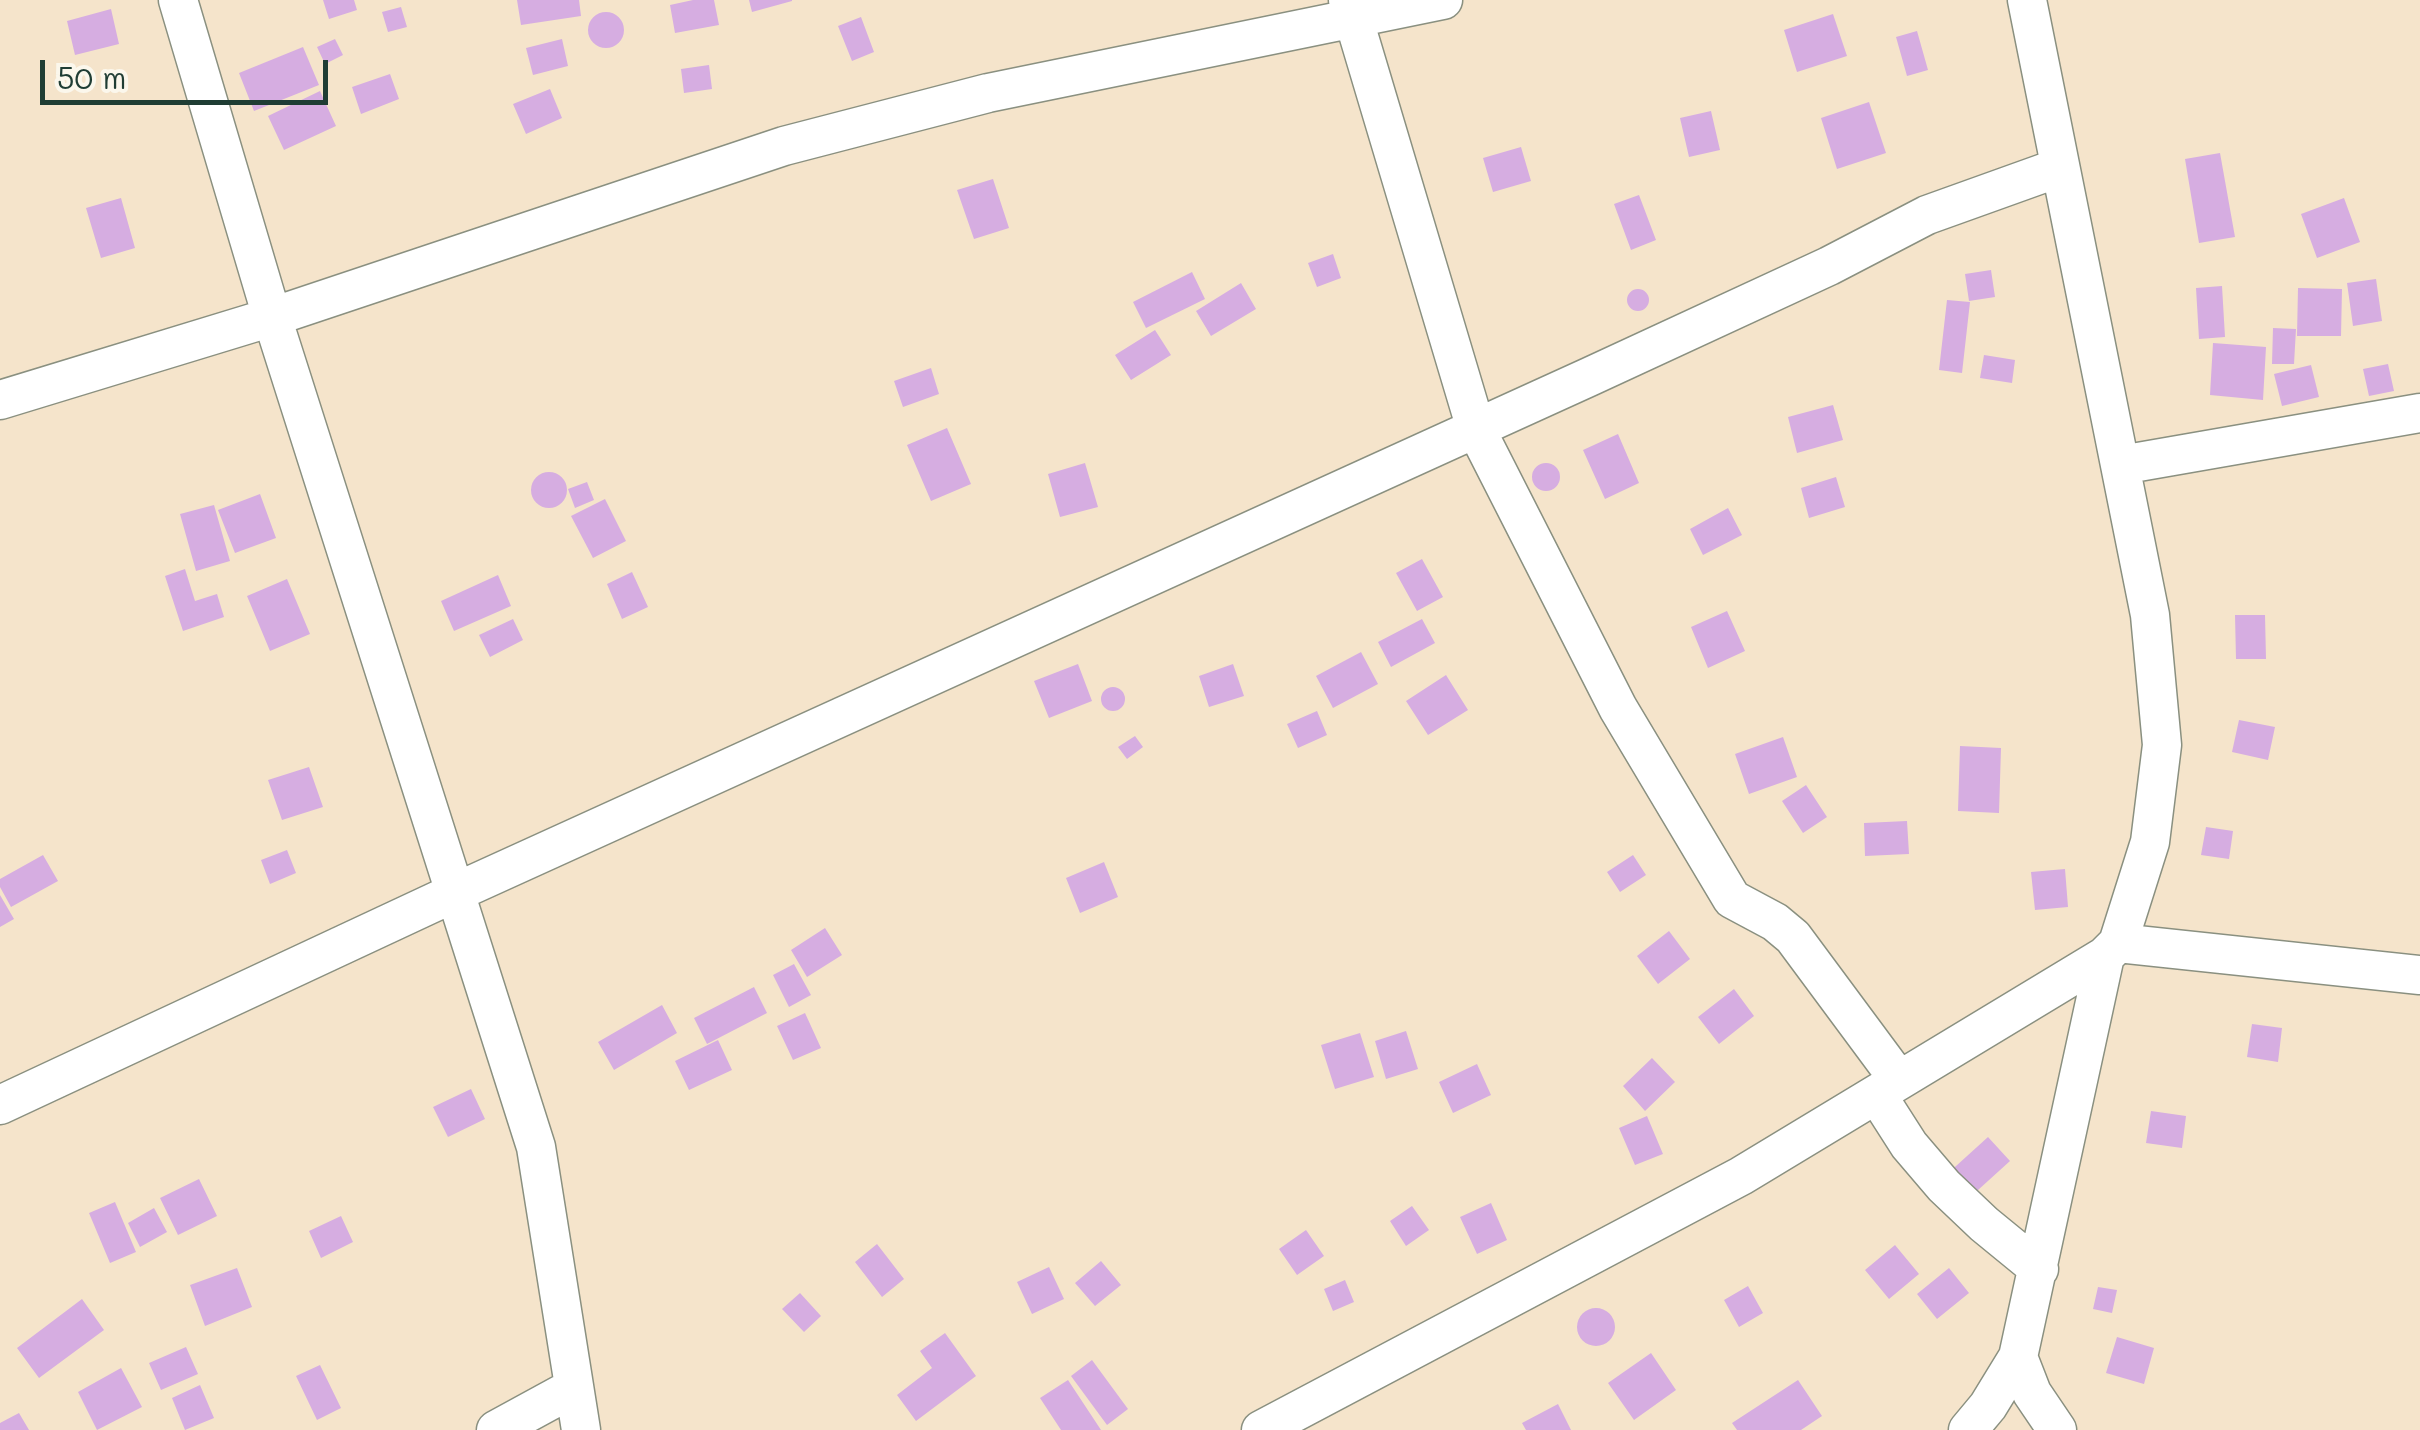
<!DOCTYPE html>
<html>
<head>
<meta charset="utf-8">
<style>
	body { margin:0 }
	#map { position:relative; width:2420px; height:1430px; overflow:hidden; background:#f5e4cb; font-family:Mali,sans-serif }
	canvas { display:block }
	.scale { position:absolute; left:40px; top:60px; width:288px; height:45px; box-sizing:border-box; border:5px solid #1f3d34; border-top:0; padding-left:12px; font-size:30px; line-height:35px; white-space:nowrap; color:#1f3d34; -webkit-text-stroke:8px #fbf7ec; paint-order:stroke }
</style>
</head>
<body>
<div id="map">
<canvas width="2420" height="1430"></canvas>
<div class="scale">50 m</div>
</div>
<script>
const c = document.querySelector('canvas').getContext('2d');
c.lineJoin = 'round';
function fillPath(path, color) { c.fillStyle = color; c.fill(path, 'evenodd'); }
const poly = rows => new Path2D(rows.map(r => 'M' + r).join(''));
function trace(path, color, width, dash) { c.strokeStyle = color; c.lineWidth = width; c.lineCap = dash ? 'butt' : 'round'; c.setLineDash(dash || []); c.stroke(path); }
fillPath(poly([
	[323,0,354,0,357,10,329,19],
	[517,0,579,0,581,16,521,25],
	[693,0,714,0,719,25,675,33,670,5],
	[749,0,792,0,792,1,752,12],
	[401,7,407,27,388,32,382,12],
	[111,9,119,44,75,55,67,21],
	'588 30a18 18 0 1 1 36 0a18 18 0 1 1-36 0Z',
	[1833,14,1847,56,1797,72,1784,30],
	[861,17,874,52,852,61,838,26],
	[1917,31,1928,70,1907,76,1896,37],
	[335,39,343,55,325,64,317,47],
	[562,39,568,66,533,75,526,48],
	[303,47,319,85,254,111,239,73],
	[709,65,712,89,684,93,681,69],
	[390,74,399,99,361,114,352,87],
	[550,89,562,118,526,134,513,104],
	[320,91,336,126,284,150,268,116],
	[1869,102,1886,153,1837,169,1821,118],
	[1711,111,1720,150,1689,157,1680,118],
	[1521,147,1531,181,1493,192,1483,158],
	[2220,153,2235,237,2199,243,2185,159],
	[993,179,1009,228,974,239,957,190],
	[1639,195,1656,240,1631,250,1614,204],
	[121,198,135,248,101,258,86,208],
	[2344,198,2360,242,2317,258,2301,214],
	[1333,254,1341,278,1317,287,1308,263],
	[1991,270,1995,297,1969,301,1965,274],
	[1192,272,1205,299,1146,328,1133,302],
	[2376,279,2382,321,2353,326,2347,283],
	[1241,283,1256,309,1211,336,1196,311],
	[2222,286,2225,337,2199,339,2196,288],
	[2298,288,2342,289,2341,336,2297,336],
	'1627 300a11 11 0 1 1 22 0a11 11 0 1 1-22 0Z',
	[1947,300,1970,302,1962,373,1939,370],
	[2273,328,2296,329,2294,364,2272,364],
	[1155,330,1171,355,1131,380,1115,355],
	[2213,343,2266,347,2263,400,2210,395],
	[1984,355,2015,360,2012,383,1980,378],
	[2388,364,2394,391,2369,396,2363,369],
	[2311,365,2319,397,2282,406,2274,374],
	[931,368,939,394,903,407,894,381],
	[1833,405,1843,440,1797,453,1788,417],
	[947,428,971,484,931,501,907,445],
	[1618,434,1639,483,1605,499,1583,450],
	'1532 477a14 14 0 1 1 28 0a14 14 0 1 1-28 0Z',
	[1085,463,1098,507,1060,517,1048,474],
	'531 490a18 18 0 1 1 36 0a18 18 0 1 1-36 0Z',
	[1836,477,1845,507,1809,518,1801,488],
	[587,482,594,500,575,508,568,489],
	[260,494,276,538,235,553,218,510],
	[605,499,626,541,593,558,571,516],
	[214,505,230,561,196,571,180,514],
	[1728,508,1742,535,1703,555,1690,529],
	[1422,559,1443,597,1417,611,1396,573],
	[185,569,195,601,217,594,224,617,183,631,165,576],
	[632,572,648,607,622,619,607,584],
	[498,575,511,606,454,631,441,601],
	[287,579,310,634,270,651,247,596],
	[1727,611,1745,651,1708,668,1691,627],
	[2235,615,2265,615,2266,659,2236,659],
	[513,619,523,640,490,657,479,635],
	[1422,619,1435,643,1391,667,1378,642],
	[1361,652,1378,684,1333,708,1316,676],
	[1078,664,1092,701,1049,718,1034,681],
	[1233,664,1244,696,1209,707,1199,676],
	[1446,675,1468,710,1428,735,1406,701],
	'1101 699a12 12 0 1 1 24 0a12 12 0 1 1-24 0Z',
	[1317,711,1327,735,1298,748,1287,724],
	[2239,720,2275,727,2268,760,2232,752],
	[1135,736,1143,747,1127,759,1118,747],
	[1783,737,1797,777,1749,794,1735,754],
	[1960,746,2001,748,1999,813,1958,811],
	[309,767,323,807,282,820,268,780],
	[1806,785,1827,817,1803,833,1782,801],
	[1907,821,1909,854,1865,856,1864,823],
	[2206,827,2233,831,2229,859,2201,855],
	[287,850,296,873,270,884,261,860],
	[43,855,58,881,11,907,0,887,0,879],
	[1633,855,1646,875,1620,892,1607,872],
	[1104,862,1118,897,1080,913,1066,878],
	[2065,869,2068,907,2035,910,2031,872],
	[0,895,14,919,0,927],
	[825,928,842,955,807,977,791,950],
	[1669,931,1690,959,1658,984,1637,956],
	[794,964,811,995,789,1007,773,975],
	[754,987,767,1013,707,1044,694,1018],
	[1734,989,1754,1016,1719,1044,1698,1017],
	[662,1005,677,1033,614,1070,598,1042],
	[805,1013,821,1048,793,1060,777,1026],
	[2252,1024,2282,1028,2278,1062,2247,1057],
	[1406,1031,1418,1069,1386,1079,1375,1041],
	[1360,1033,1374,1077,1335,1089,1321,1045],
	[718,1040,732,1070,689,1090,675,1061],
	[1652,1058,1675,1082,1645,1111,1623,1086],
	[1477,1064,1491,1095,1453,1113,1439,1082],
	[471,1089,485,1119,448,1137,433,1107],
	[2151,1111,2186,1116,2182,1148,2146,1143],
	[1647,1116,1663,1154,1635,1165,1619,1128],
	[1988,1137,2010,1161,1967,1200,1945,1176],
	[199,1179,217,1216,178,1235,160,1198],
	[115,1202,136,1252,110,1263,89,1213],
	[1491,1203,1507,1240,1477,1254,1460,1217],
	[1412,1206,1429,1230,1406,1246,1390,1221],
	[154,1208,167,1232,140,1247,128,1223],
	[341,1216,353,1242,321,1258,309,1231],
	[1306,1230,1324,1256,1297,1275,1279,1249],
	[877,1244,904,1279,882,1297,855,1262],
	[1895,1245,1919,1274,1889,1299,1865,1270],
	[1101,1261,1121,1285,1095,1306,1075,1283],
	[1049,1267,1064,1299,1032,1314,1017,1282],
	[237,1268,252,1307,205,1326,190,1285],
	[1949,1268,1969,1293,1937,1319,1917,1294],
	[1345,1280,1354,1302,1333,1311,1324,1289],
	[1748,1286,1763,1313,1739,1327,1724,1300],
	[2098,1287,2117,1290,2112,1313,2093,1309],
	[800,1293,821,1316,804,1332,782,1309],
	[82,1299,104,1330,39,1378,17,1348],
	'1577 1327a19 19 0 1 1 38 0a19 19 0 1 1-38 0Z',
	[945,1333,976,1376,916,1421,897,1395,932,1368,920,1351],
	[2117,1337,2154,1348,2144,1384,2106,1373],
	[186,1347,198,1374,161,1390,149,1363],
	[1651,1353,1676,1390,1634,1420,1608,1383],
	[1092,1360,1128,1409,1107,1425,1071,1376],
	[320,1365,341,1408,317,1420,296,1376],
	[121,1368,142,1407,97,1430,78,1392],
	[1068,1380,1101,1430,1061,1430,1040,1398],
	[1798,1380,1822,1416,1801,1430,1737,1430,1732,1423],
	[200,1385,214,1418,185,1430,172,1398],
	[1558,1404,1571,1430,1526,1430,1522,1423],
	[19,1413,29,1430,0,1430,0,1423]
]), '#d6ade1');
const minor = poly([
	[178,0,272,317,536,1147,581,1430],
	[1348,0,1476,429,1618,708,1732,899,1775,922,1793,937,1899,1080],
	[0,400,272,317,784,146,988,93,1443,0],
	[2121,465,2420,413],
	[2118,943,2420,975],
	[1877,1095,1909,1145,1944,1186,1984,1224,2039,1269],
	[0,1105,454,893,1589,377,1829,266,1927,215,2058,168],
	[2018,1357,2032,1393,2057,1430],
	[496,1430,573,1388],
	[1261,1430,1741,1176,2105,956],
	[1968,1430,1988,1406,2018,1357,2105,956,2118,943,2150,842,2162,745,2150,615,2027,0]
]);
trace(minor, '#8a9080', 41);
trace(minor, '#fff', 38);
</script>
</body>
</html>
